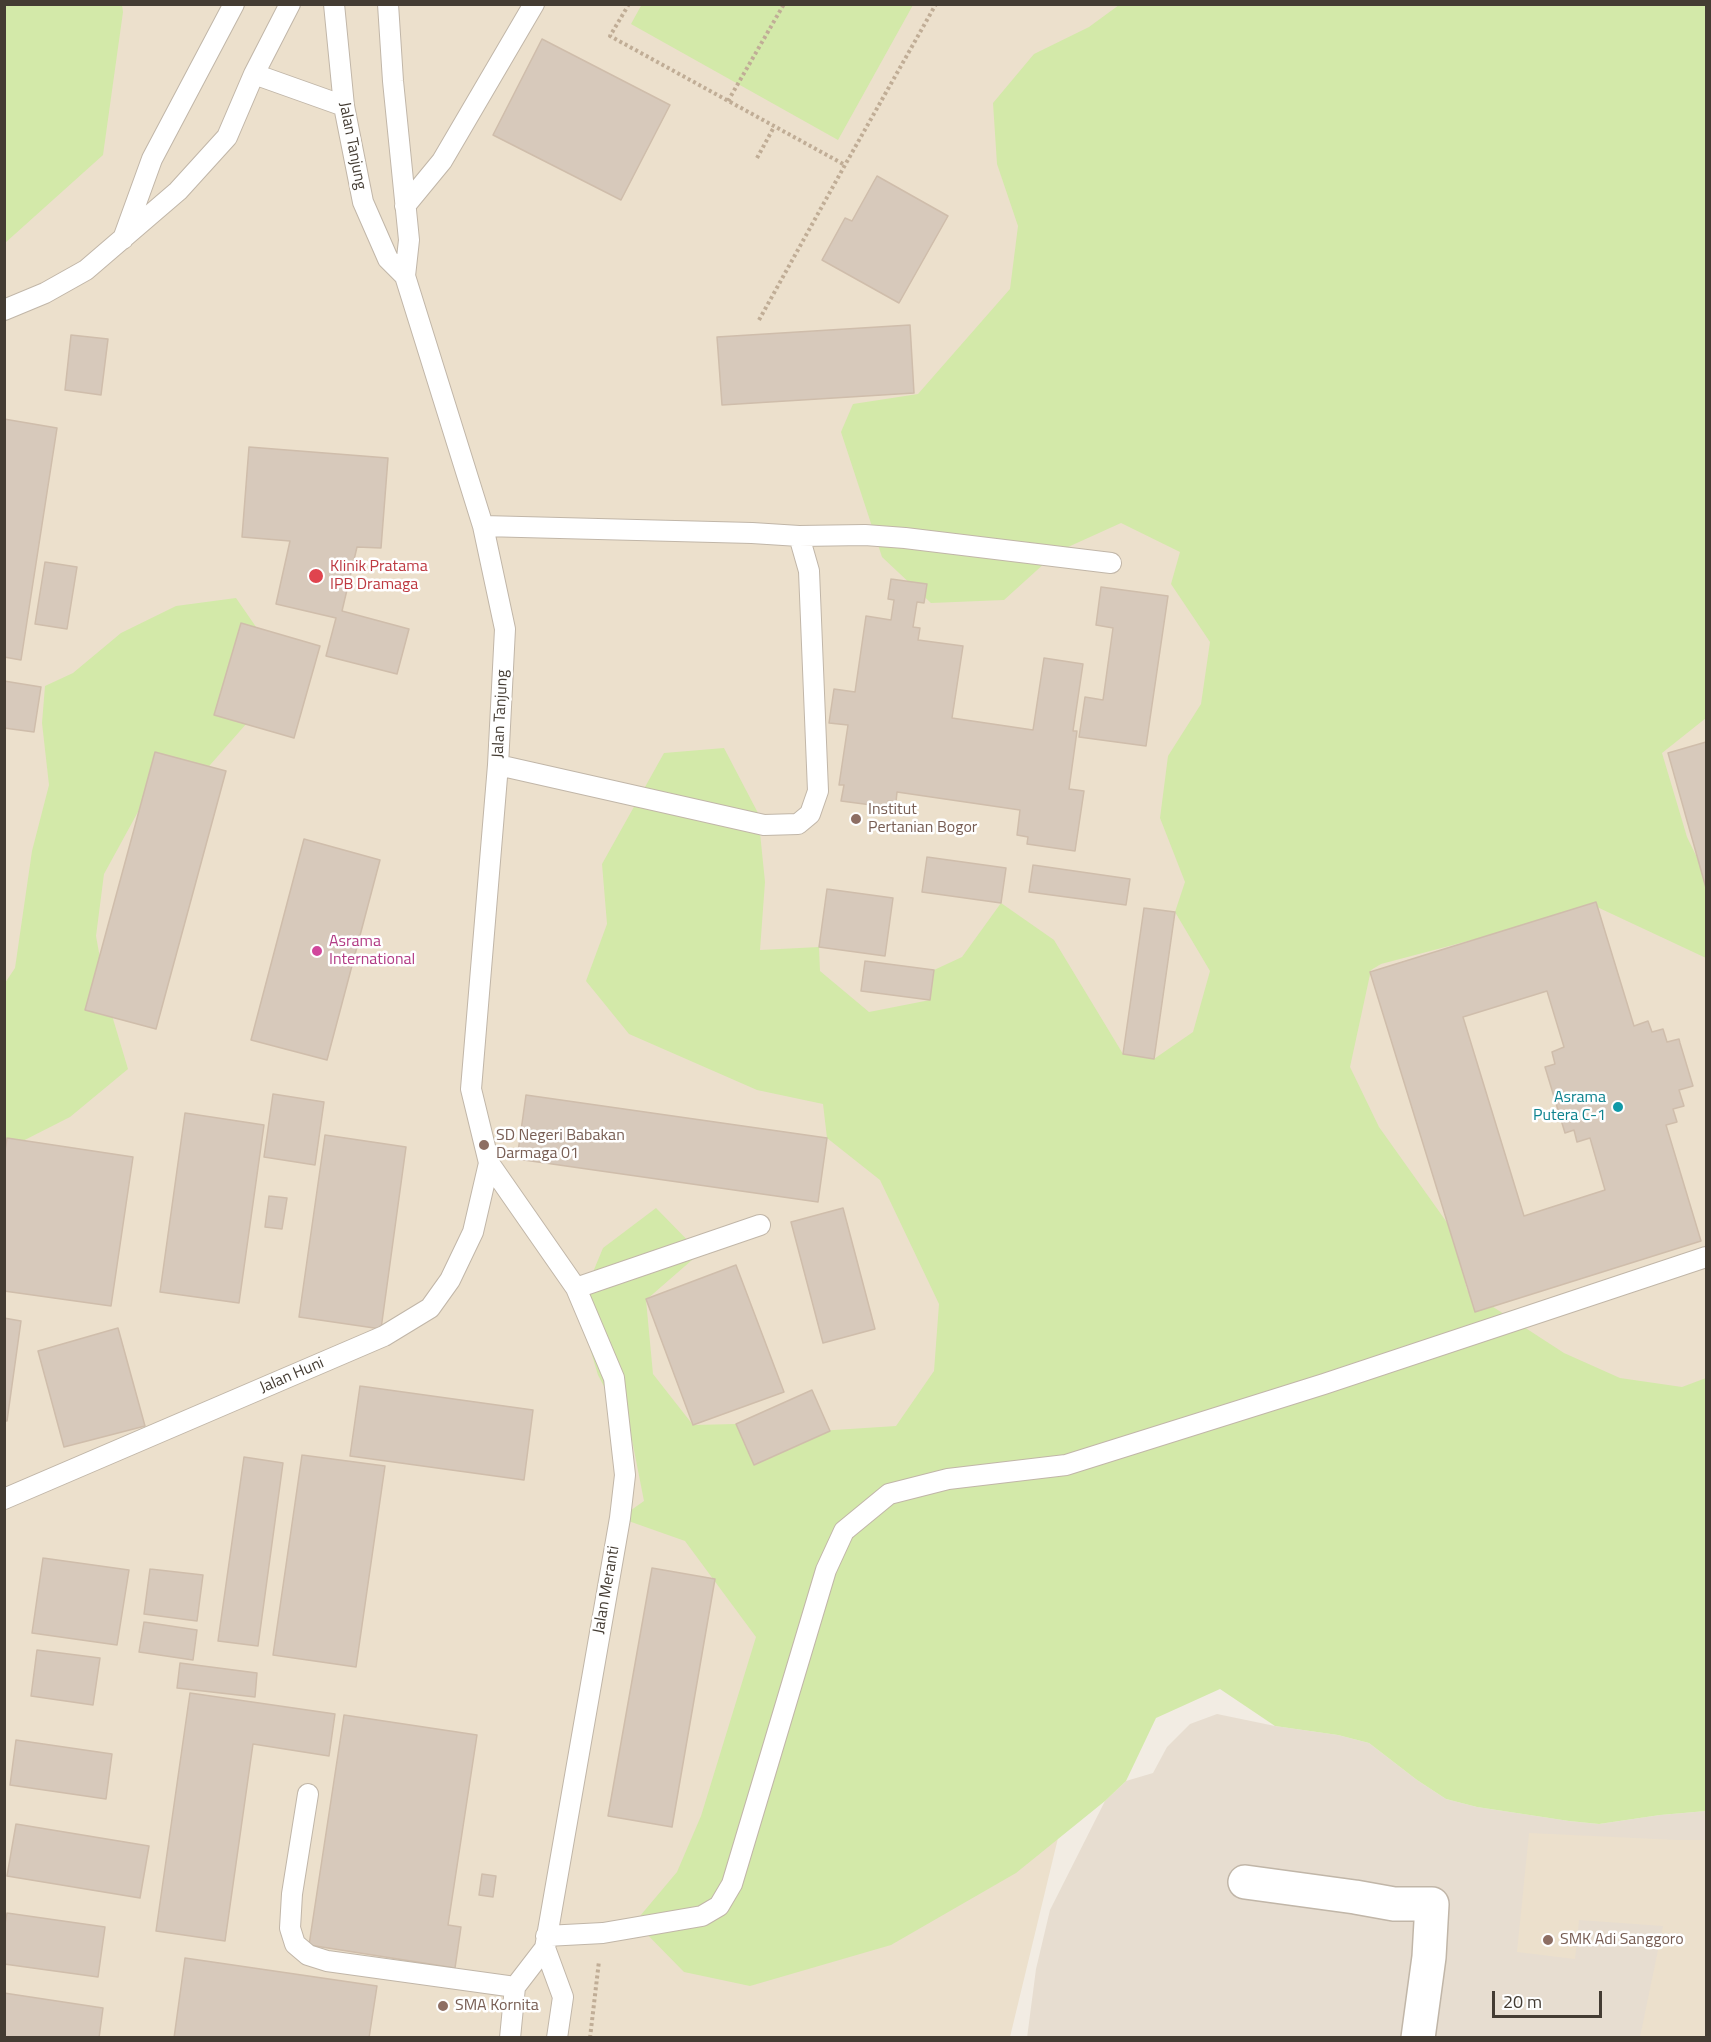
<!DOCTYPE html>
<html>
<head>
<meta charset="utf-8">
<style>
	body { margin:0 }
	#map { position:relative; width:1711px; height:2042px; overflow:hidden; background:#f2ece3; font-family:"Titillium Web",sans-serif }
	canvas { display:block }
	.frame { position:absolute; inset:0; border:6px solid #443c33; pointer-events:none }
	.scale { position:absolute; left:1492px; top:1991px; width:110px; height:27px; box-sizing:border-box; border:3px solid #443c33; border-top:0; padding-left:8px; font-size:18px; line-height:21px; white-space:nowrap; color:#443c33; -webkit-text-stroke:4px #fff; paint-order:stroke }
</style>
</head>
<body>
<div id="map">
<canvas width="1711" height="2042"></canvas>
<div class="frame"></div>
<div class="scale">20 m</div>
</div>
<script>
const c = document.querySelector('canvas').getContext('2d');
c.lineJoin = 'round';
function fillPath(path, color) { c.fillStyle = color; c.fill(path, 'evenodd'); }
const poly = rows => new Path2D(rows.map(r => 'M' + r).join(''));
function trace(path, color, width, dash) { c.strokeStyle = color; c.lineWidth = width; c.lineCap = dash ? 'butt' : 'round'; c.setLineDash(dash || []); c.stroke(path); }
function label(font, color, halo, rows, align = 'center') {
  c.font = font + ' "Titillium Web",sans-serif'; c.lineWidth = 5; c.setLineDash([]); c.textBaseline = 'middle'; c.strokeStyle = halo; c.fillStyle = color; for (const [text, x, y, turn = 0] of rows) {
    c.save(); c.translate(x, y); c.rotate((+turn || 0) * Math.PI / 180); c.textAlign = isNaN(turn) ? turn : align; if (halo) c.strokeText(text, 0, 0); c.fillText(text, 0, 0); c.restore();
  }
}
fillPath(poly([
	[1217,1714,1275,1726,1338,1735,1369,1743,1417,1780,1446,1799,1477,1807,1569,1821,1599,1824,1660,1815,1706,1811,1706,2037,1027,2038,1036,1969,1050,1910,1105,1801,1126,1781,1153,1773,1167,1747,1190,1724]
]), '#e7ddd0');
fillPath(poly([
	[5,5,1706,5,1706,1796,1107,1635,1010,2037,5,2038],
	[1529,1833,1677,1840,1706,1840,1706,2037,1640,2037,1663,1926,1579,1920,1575,1959,1517,1952]
]), '#ece0cc');
fillPath(poly([
	[5,4,122,5,123,12,103,155,5,243],
	[642,4,913,4,913,5,838,140,631,24],
	[1119,5,1706,5,1706,718,1662,753,1687,837,1706,876,1706,958,1597,907,1381,964,1371,970,1350,1067,1379,1127,1453,1231,1467,1290,1564,1353,1620,1378,1682,1387,1706,1378,1706,1811,1660,1815,1599,1824,1569,1821,1477,1807,1446,1799,1417,1780,1369,1743,1338,1735,1275,1726,1220,1689,1156,1718,1126,1781,1105,1801,1016,1873,891,1945,750,1986,684,1972,635,1922,677,1872,701,1816,756,1637,685,1541,620,1518,644,1501,632,1440,598,1375,578,1308,603,1248,656,1208,700,1253,646,1300,653,1374,693,1425,736,1424,772,1434,896,1426,934,1371,939,1304,880,1180,827,1138,823,1104,757,1090,629,1034,586,981,607,924,602,864,664,753,724,748,758,813,765,882,760,950,819,947,820,971,869,1012,930,1000,934,970,962,957,1001,903,1054,940,1123,1054,1154,1059,1193,1032,1210,971,1175,912,1185,882,1160,818,1168,756,1201,704,1210,642,1171,584,1180,552,1121,523,1057,552,1004,600,931,603,882,557,841,432,853,404,918,394,1010,289,1018,226,997,164,993,103,1034,54,1089,27],
	[236,598,272,650,254,715,203,773,139,810,104,874,96,936,108,1002,128,1069,70,1117,5,1150,5,983,15,968,32,851,49,785,42,723,45,686,73,673,121,633,176,606]
]), '#d3e9a9');
const building = poly([
	[542,39,670,105,621,200,493,135,542,39],
	[877,176,948,216,899,303,822,260,845,218,852,221,877,176],
	[910,325,914,393,722,405,717,337,910,325],
	[71,335,108,339,101,395,65,390,71,335],
	[4,419,57,428,21,660,4,657,4,419],
	[249,447,388,458,381,548,357,547,342,611,409,629,397,674,326,656,336,618,276,604,290,541,242,537,249,447],
	[45,562,77,567,67,629,35,624,45,562],
	[891,579,927,584,924,603,917,602,913,627,920,628,918,640,963,646,952,718,1033,730,1044,658,1083,664,1073,731,1077,731,1069,789,1084,791,1075,851,1027,844,1028,837,1017,835,1020,810,897,792,896,802,888,801,887,807,841,801,844,785,839,785,848,725,829,723,834,689,855,692,866,616,891,620,894,600,888,599,891,579],
	[1101,587,1168,596,1146,746,1079,737,1085,697,1103,700,1113,628,1096,625,1101,587],
	[241,623,320,646,294,738,214,715,241,623],
	[4,681,41,687,34,732,4,728,4,681],
	[1706,742,1706,888,1668,753,1706,742],
	[155,752,226,771,156,1029,85,1010,155,752],
	[304,839,380,860,327,1060,251,1040,304,839],
	[927,857,1006,868,1001,903,922,892,927,857],
	[1033,865,1130,879,1126,905,1029,892,1033,865],
	[827,889,893,898,885,956,819,947,827,889],
	[1596,902,1634,1026,1648,1021,1652,1032,1663,1029,1667,1042,1679,1039,1680,1043,1693,1086,1679,1090,1684,1106,1673,1109,1677,1122,1666,1125,1701,1241,1475,1312,1370,972,1596,902],
	[1547,991,1564,1047,1552,1052,1555,1064,1545,1067,1565,1133,1574,1130,1577,1142,1590,1138,1605,1190,1524,1216,1463,1017,1547,991],
	[1144,908,1175,912,1154,1059,1123,1054,1144,908],
	[865,961,934,970,930,1000,861,991,865,961],
	[273,1094,324,1102,315,1165,264,1157,273,1094],
	[526,1095,827,1138,818,1202,517,1159,526,1095],
	[185,1113,264,1125,239,1303,160,1292,185,1113],
	[325,1135,406,1147,381,1329,299,1317,325,1135],
	[7,1138,133,1157,111,1306,4,1291,4,1157,7,1138],
	[269,1196,287,1198,282,1229,265,1227,269,1196],
	[843,1208,875,1329,823,1343,791,1222,843,1208],
	[736,1265,784,1392,693,1425,646,1299,736,1265],
	[4,1318,21,1321,7,1421,4,1421,4,1318],
	[118,1328,145,1426,64,1447,38,1351,118,1328],
	[360,1386,533,1410,524,1480,350,1456,360,1386],
	[812,1390,830,1431,754,1465,736,1424,812,1390],
	[302,1455,385,1466,356,1667,273,1655,302,1455],
	[244,1457,283,1463,258,1646,218,1641,244,1457],
	[43,1558,129,1570,117,1645,32,1633,43,1558],
	[652,1568,715,1579,672,1827,608,1816,652,1568],
	[150,1569,203,1575,197,1621,144,1614,150,1569],
	[144,1622,197,1630,193,1660,139,1652,144,1622],
	[37,1650,100,1658,93,1705,31,1696,37,1650],
	[180,1663,257,1673,255,1697,177,1688,180,1663],
	[190,1693,335,1714,329,1756,253,1744,225,1941,156,1931,190,1693],
	[344,1715,477,1735,448,1925,461,1927,455,1968,309,1945,344,1715],
	[16,1740,112,1754,106,1799,10,1785,16,1740],
	[16,1824,149,1846,140,1898,7,1876,16,1824],
	[482,1874,496,1876,493,1897,479,1895,482,1874],
	[7,1913,105,1927,98,1977,4,1964,4,1929,7,1913],
	[185,1958,377,1986,369,2038,174,2038,185,1958],
	[4,1993,103,2008,99,2038,4,2038,4,1993]
]);
fillPath(building, '#d7c9bb');
trace(building, '#cfbdab', 1.5);
const lane = poly([
	[334,4,344,106,363,202,388,259,405,276],
	[388,4,393,81,409,240,405,276,483,526,505,629,498,765,471,1089,489,1163,576,1288,614,1378,625,1475,620,1518,545,1948,515,1987,510,2038],
	[254,74,344,106],
	[405,206,442,161,534,4],
	[123,239,152,159,234,4],
	[4,310,45,293,86,270,178,191,227,137,254,74,290,4],
	[483,526,752,533,799,536,809,571,818,791,810,814,798,824,764,825,498,765],
	[799,536,865,535,905,538,1111,563],
	[576,1288,760,1225],
	[4,1499,384,1336,430,1308,450,1280,473,1232,489,1163],
	[308,1794,292,1894,290,1928,295,1944,308,1955,327,1961,515,1987],
	[546,1936,603,1933,702,1916,719,1906,732,1884,826,1570,844,1531,889,1494,948,1479,1066,1465,1324,1384,1706,1257],
	[545,1948,563,1997,557,2038]
]);
const street = poly([
	[1245,1882,1355,1897,1394,1904,1432,1904,1429,1957,1418,2038]
]);
trace(lane, '#c1b6a8', 22);
trace(street, '#c1b6a8', 36);
trace(poly([
	[629,4,610,36,845,165],
	[728,101,784,4],
	[757,158,774,127],
	[759,320,845,165,936,4],
	[590,2038,599,1961]
]), '#c0ad96', 4, [3, 3]);
trace(lane, '#fff', 20);
trace(street, '#fff', 33);
for (const [x, y, r, color] of [
	[316,576,8,"#e0444e"],
	[856,819,6,"#8d6e63"],
	[317,951,6,"#d1479c"],
	[1618,1107,6,"#0f9aa8"],
	[484,1145,6,"#8d6e63"],
	[1548,1940,6,"#8d6e63"],
	[443,2006,6,"#8d6e63"]
]) { const dot = new Path2D(); dot.arc(x, y, r, 0, 2 * Math.PI); c.fillStyle = color; c.fill(dot); trace(dot, '#fff', 2); }
label('16px', '#443c33', '#fff', [
	["Jalan Tanjung",352,146,79],
	["Jalan Tanjung",501,714,-87],
	["Jalan Huni",292,1376,-23],
	["Jalan Meranti",607,1590,-80]
]);
label('16px', '#be3a42', '#fff', [
	["Klinik Pratama",330,567],
	["IPB Dramaga",330,585]
], 'left');
label('16px', '#785e54', '#fff', [
	["Institut",868,810],
	["Pertanian Bogor",868,828],
	["SD Negeri Babakan",496,1136],
	["Darmaga 01",496,1154],
	["SMK Adi Sanggoro",1560,1940],
	["SMA Kornita",455,2006]
], 'left');
label('16px', '#b23c85', '#fff', [
	["Asrama",329,942],
	["International",329,960]
], 'left');
label('16px', '#0d838f', '#fff', [
	["Asrama",1606,1098],
	["Putera C-1",1606,1116]
], 'right');
</script>
</body>
</html>
